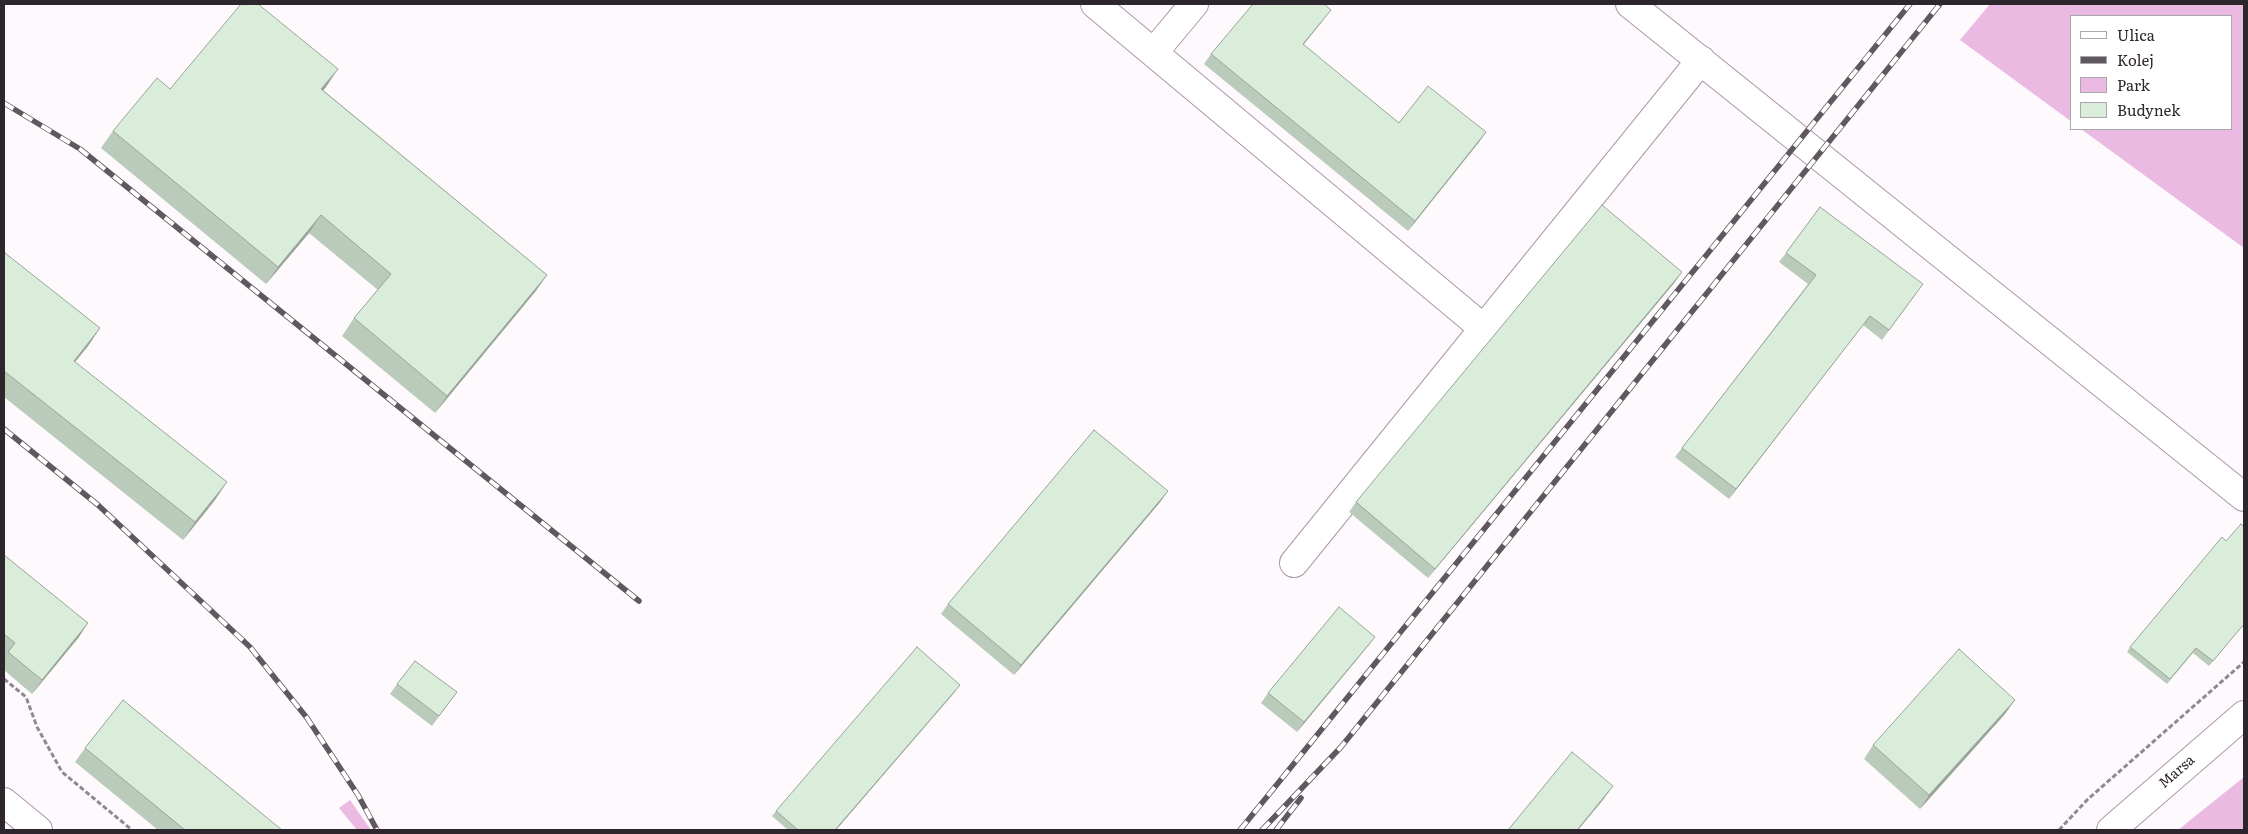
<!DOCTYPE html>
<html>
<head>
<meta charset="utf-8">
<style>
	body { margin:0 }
	#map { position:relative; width:2248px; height:834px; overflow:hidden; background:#fdf9fc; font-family:Literata,serif }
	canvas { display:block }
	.frame { position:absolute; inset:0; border:5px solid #2e262d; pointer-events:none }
	.legend { position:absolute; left:2070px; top:15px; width:162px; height:115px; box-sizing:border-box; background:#fff; border:1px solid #aba8ab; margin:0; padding:6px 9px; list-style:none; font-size:15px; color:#2e262d }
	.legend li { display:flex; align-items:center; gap:10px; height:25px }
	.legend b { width:25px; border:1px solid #aba8ab }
</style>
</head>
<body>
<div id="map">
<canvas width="2248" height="834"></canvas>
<div class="frame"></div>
<ul class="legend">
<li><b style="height:6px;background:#fff"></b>Ulica</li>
<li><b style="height:6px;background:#5f585e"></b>Kolej</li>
<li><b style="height:14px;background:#eabae3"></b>Park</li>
<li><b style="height:14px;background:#daecda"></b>Budynek</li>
</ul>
</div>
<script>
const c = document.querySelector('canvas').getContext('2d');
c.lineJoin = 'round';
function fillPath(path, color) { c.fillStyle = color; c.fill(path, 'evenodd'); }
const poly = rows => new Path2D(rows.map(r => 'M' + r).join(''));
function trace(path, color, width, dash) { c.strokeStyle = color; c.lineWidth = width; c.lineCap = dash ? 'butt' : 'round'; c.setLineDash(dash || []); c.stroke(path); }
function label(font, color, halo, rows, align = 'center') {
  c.font = font + ' Literata,serif'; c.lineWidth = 4; c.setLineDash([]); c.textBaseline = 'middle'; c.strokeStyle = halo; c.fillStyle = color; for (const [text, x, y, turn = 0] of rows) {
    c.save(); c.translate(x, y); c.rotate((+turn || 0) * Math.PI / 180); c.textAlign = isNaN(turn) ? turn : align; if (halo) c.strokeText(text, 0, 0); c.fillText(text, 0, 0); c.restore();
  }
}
fillPath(poly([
	[1990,4,2244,4,2244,248,2081,129,2232,129,2232,16,2072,16,2072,122,1960,40],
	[2244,777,2244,830,2178,830],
	[350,800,371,830,357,830,339,808]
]), '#eabae3');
const minor = poly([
	[1095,4,1483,328],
	[1630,4,2244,497],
	[1154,52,1194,4],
	[1294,563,1701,60],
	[4,802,38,830]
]);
const major = poly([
	[2111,830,2244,715]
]);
trace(minor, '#ab98a8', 30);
trace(major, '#ab98a8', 30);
trace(poly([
	[4,679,26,697,37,727,62,772,132,830],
	[2059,830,2088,799,2244,662]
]), '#908a8f', 3, [5, 2.5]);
trace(minor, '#fff', 28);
trace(major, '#fff', 28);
const rail = poly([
	[4,103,80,149,639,601],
	[4,429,98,505,250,647,307,718,358,795,377,830],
	[1240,830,1910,4],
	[1262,830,1341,747,1940,4],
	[1276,830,1301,798]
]);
trace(rail, '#5f585e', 5.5);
trace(rail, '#fff', 4, [11]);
fillPath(poly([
	[1324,19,1303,45,1399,123,1486,132,1479,142,1408,231,1204,64,1211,54],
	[326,87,323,90,547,275,535,292,435,413,342,336,354,318,378,290,309,233,266,284,101,148,113,131,170,89],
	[1786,253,1916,294,1882,340,1863,325,1729,499,1675,457,1808,284,1779,262],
	[4,254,100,328,88,346,75,362,215,500,183,540,4,397],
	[1675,282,1428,578,1349,512,1356,502],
	[1161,501,1014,675,941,614,948,604],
	[2226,541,2244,624,2209,666,2193,653,2167,684,2127,652,2130,647],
	[4,555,79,637,32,694,4,670],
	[1375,637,1368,646,1297,732,1261,703,1268,693],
	[397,684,457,692,432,726,390,694],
	[957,690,836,830,788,830,772,816,776,811],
	[2005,714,1920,809,1864,759,1873,745],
	[85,748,282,830,158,830,75,762]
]), '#bbcbbb');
fillPath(poly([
	[1331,10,1324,19,1296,54,1303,44],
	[338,69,326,87,309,107,321,89],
	[1486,132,1479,142,1408,231,1415,221],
	[321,215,309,233,266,284,278,267],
	[1682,272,1675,282,1428,578,1435,569],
	[547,275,535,292,435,413,447,396],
	[1870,316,1863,325,1729,499,1736,489],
	[100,328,88,346,62,378,74,361],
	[227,482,215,500,183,540,195,522],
	[1168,491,1161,501,1014,675,1021,665],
	[88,623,79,637,32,694,42,680],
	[1375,637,1368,646,1297,732,1304,722],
	[960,685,836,830,835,830],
	[2015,700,2005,714,1920,809,1929,795],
	[1613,786,1603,800,1578,830,1577,830]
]), '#99a599');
const building = poly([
	[241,4,258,4,338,69,321,89,547,275,447,396,354,318,391,274,321,215,278,267,113,131,157,78,170,89,241,4],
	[1253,4,1324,4,1331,10,1303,44,1399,123,1428,86,1486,132,1415,221,1211,54,1253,4],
	[1602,205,1682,272,1435,569,1356,502,1602,205],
	[1820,207,1923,284,1889,330,1870,316,1736,489,1682,448,1816,275,1786,253,1820,207],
	[5,253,100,328,74,361,227,482,195,522,4,371,4,254,5,253],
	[1094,430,1168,491,1021,665,948,604,1094,430],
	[2241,524,2244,527,2244,624,2213,661,2196,648,2170,679,2130,647,2222,537,2226,541,2241,524],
	[4,555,88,623,42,680,8,652,15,643,4,634,4,555],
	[1339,607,1375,637,1304,722,1268,693,1339,607],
	[917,647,960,685,835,830,798,830,776,811,917,647],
	[1959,649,2015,700,1929,795,1873,745,1959,649],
	[415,661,457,692,439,716,397,684,415,661],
	[123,700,282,830,185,830,85,748,123,700],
	[1572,752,1613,786,1577,830,1508,830,1572,752]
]);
fillPath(building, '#daecda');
trace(building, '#99a599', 1);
label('14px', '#2e262d', '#fff', [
	["Marsa",2177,772,-41]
]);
</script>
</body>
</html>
